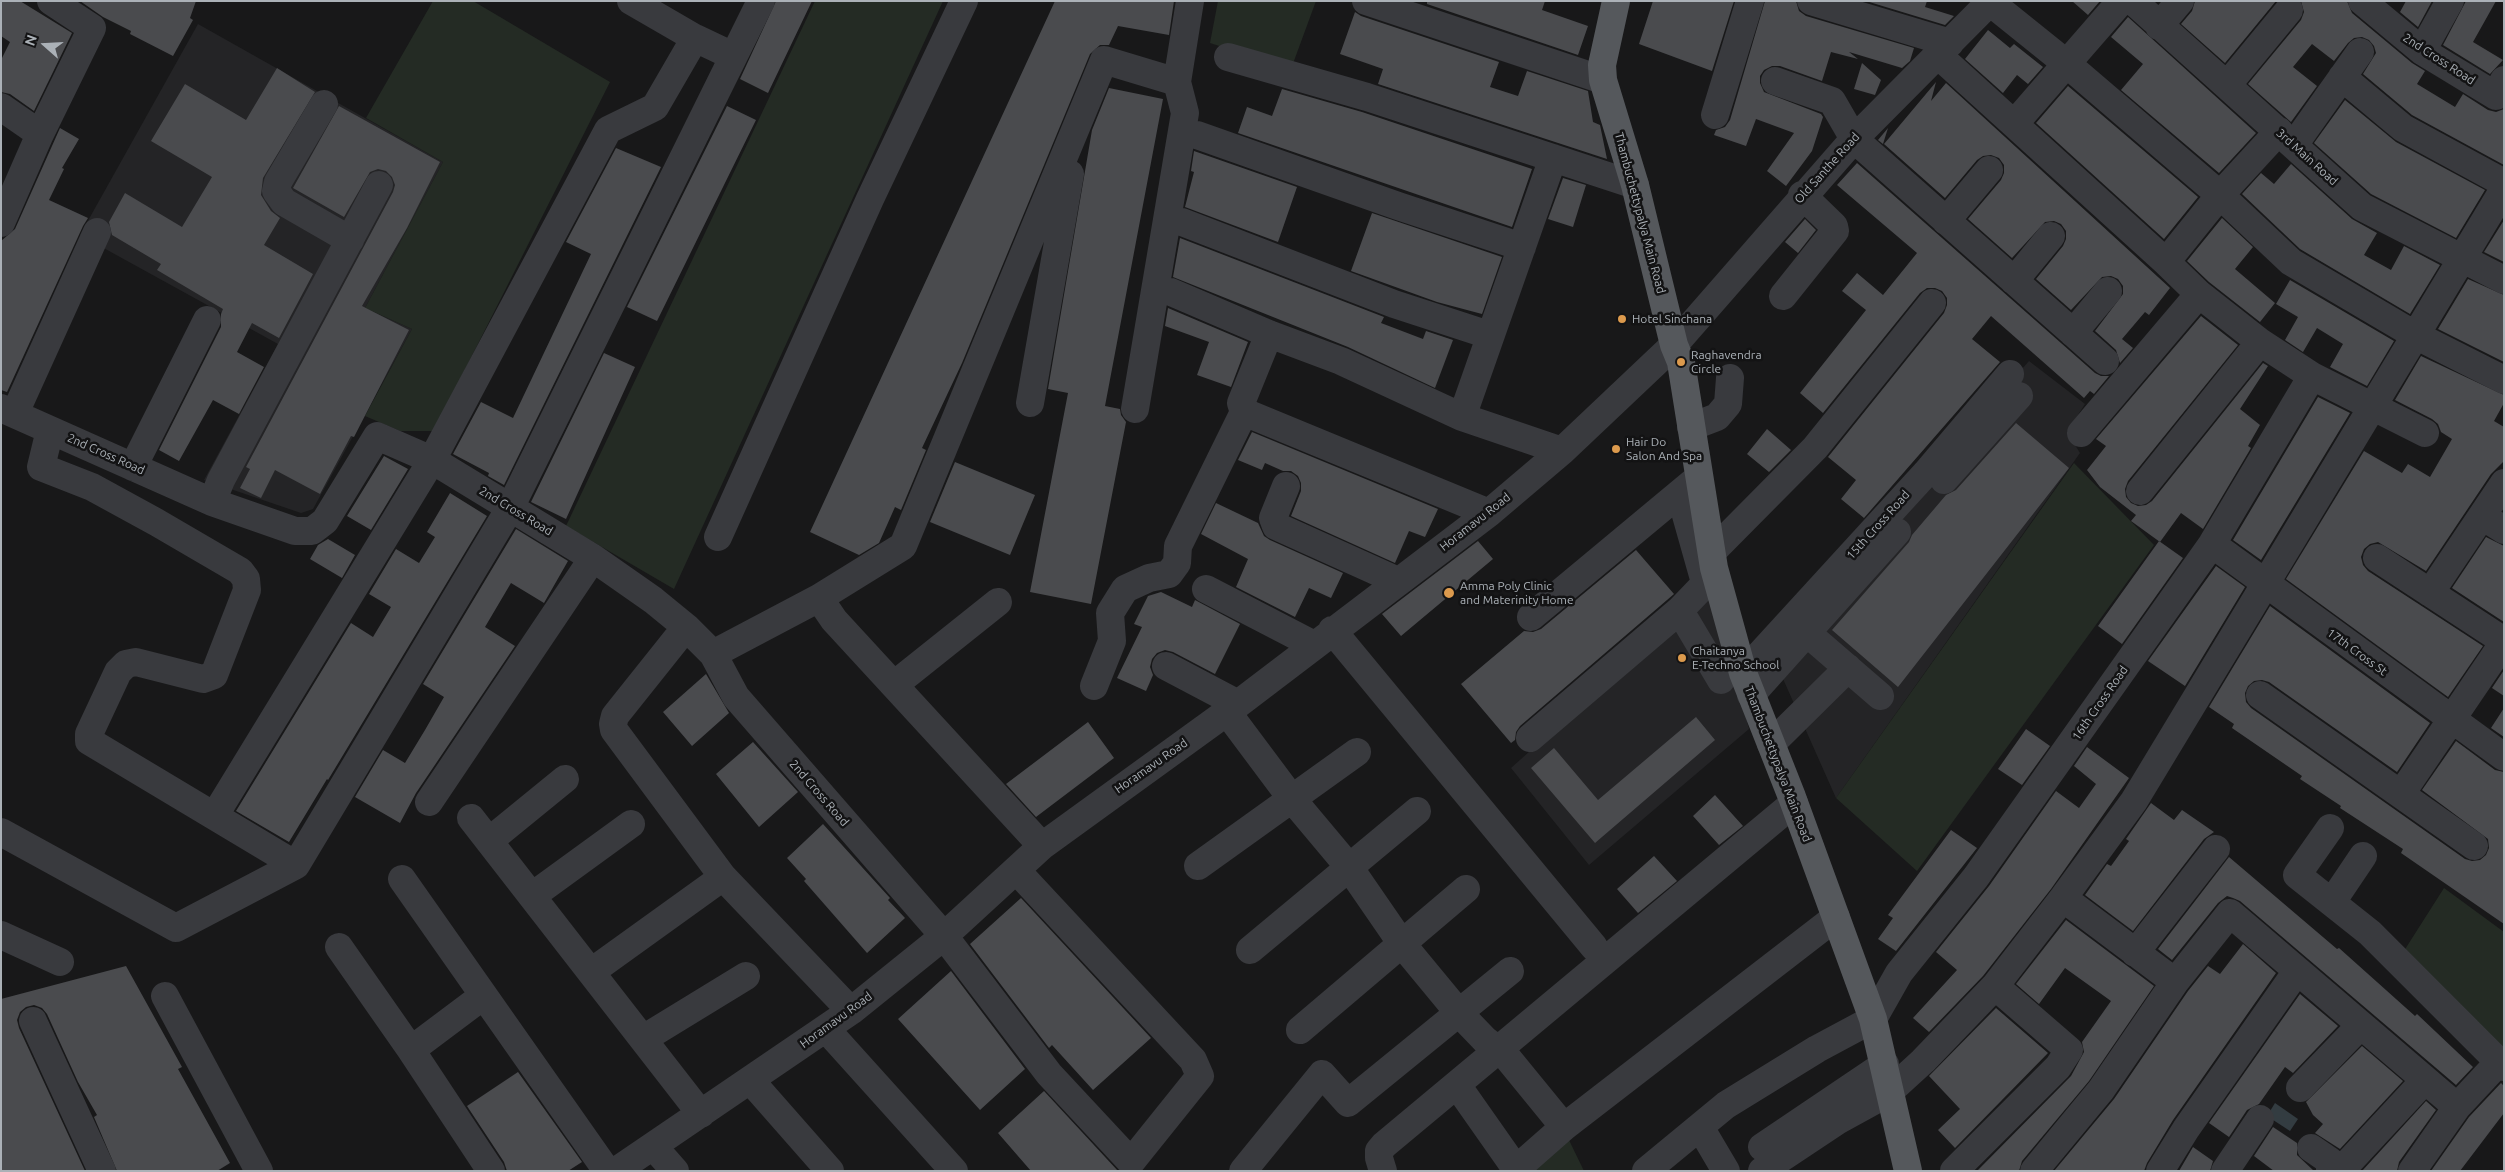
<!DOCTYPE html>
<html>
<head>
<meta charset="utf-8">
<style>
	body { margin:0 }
	#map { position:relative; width:2505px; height:1172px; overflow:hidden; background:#181819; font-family:Ubuntu,sans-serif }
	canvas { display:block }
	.frame { position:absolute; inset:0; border:2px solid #abb1b7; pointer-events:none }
	.north { position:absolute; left:20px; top:20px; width:50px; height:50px; -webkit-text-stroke:4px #131314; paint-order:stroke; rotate:289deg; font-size:14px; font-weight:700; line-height:20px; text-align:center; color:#abb1b7 }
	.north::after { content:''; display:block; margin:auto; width:18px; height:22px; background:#abb1b7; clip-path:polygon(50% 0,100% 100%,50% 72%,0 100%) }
</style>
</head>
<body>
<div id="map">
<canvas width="2505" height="1172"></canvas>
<div class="frame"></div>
<div class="north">N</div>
</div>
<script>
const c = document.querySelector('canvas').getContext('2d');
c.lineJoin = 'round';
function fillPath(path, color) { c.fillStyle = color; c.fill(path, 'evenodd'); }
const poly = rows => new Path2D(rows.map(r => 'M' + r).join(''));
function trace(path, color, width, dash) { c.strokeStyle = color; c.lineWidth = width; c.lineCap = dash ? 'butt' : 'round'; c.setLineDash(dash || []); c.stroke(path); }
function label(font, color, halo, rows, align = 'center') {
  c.font = font + ' Ubuntu,sans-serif'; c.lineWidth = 5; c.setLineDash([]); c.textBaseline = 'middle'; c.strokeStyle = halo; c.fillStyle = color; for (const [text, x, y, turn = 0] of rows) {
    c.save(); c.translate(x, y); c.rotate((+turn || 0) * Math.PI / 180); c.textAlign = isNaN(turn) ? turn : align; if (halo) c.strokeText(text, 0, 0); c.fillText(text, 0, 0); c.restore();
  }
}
fillPath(poly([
	[198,24,443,162,365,308,412,329,313,509,301,513,204,480,278,344,80,235],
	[2029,361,2085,404,2067,432,2080,453,1836,798,1772,654],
	[1713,587,1749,729,1589,865,1511,768]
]), '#242426');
fillPath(poly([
	[433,1,473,1,610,82,434,431,400,431,365,416,412,329,365,308,443,162,366,118],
	[815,1,943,1,674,589,566,526],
	[1218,1,1316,1,1291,69,1210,43],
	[2074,463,2154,545,1917,871,1836,798],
	[2444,888,2504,932,2504,1050,2402,954],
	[1568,1138,1584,1171,1531,1171]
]), '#242b24');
fillPath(poly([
	[2275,1103,2298,1119,2290,1131,2267,1116]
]), '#333c41');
fillPath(poly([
	[1,1,20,1,72,33,34,111,10,94,1,92,1,60,10,42,1,36],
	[80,1,196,1,190,18,193,20,173,56,130,34,131,31,103,17],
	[776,1,812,1,768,93,740,79],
	[1055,1,1174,1,1169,35,1118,26,1109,45,1100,45,1090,54,962,363,922,448,926,450,901,510,895,507,879,543,859,555,810,532],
	[1427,1,1545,1,1542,10,1588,26,1578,55,1427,4],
	[1653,1,1734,1,1712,71,1639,44],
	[1765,1,1796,1,1799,11,1806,16,1914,48,1910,61,1902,68,1849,52,1858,59,1831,52,1822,81,1780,66,1772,66,1764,70,1760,76,1760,83,1764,92,1821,114,1823,117,1812,151,1786,186,1767,171,1794,133,1756,119,1746,146,1714,135,1716,130,1725,127,1730,120],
	[1866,1,1927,1,1925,7,1954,16,1945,25],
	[2072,1,2100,1,2088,15],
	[2195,1,2276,1,2225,63,2181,24,2192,11],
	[2301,1,2347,1,2352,13,2412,63,2425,71,2417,84,2455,107,2463,94,2488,110,2496,112,2504,109,2504,165,2412,115,2363,74,2376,53,2374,46,2369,40,2362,37,2354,38,2348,43,2334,61,2312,44,2293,67,2317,86,2291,122,2248,84,2301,20,2304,12],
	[2406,1,2432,1,2418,27,2400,12],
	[2466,1,2496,1,2473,42,2503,60,2490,74,2443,45],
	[1355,12,1361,16,1499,62,1490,87,1518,96,1527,71,1588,91,1593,122,1600,125,1607,159,1378,84,1383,69,1340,54],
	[2128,17,2256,133,2219,173,2121,90,2143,64,2111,37],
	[1988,30,2010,48,2014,44,2043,67,2028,84,2017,75,2003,93,1965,59],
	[1862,63,1881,80,1875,95,1854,89],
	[277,68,315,92,263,178,261,195,271,211,280,218,264,245,313,274,279,338,252,323,237,352,264,367,239,414,213,400,179,461,159,450,221,327,221,314,223,309,157,270,161,264,112,235,109,222,125,193,182,227,212,177,151,141,185,84,246,120],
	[1936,82,1931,101,1946,83,2170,288,2149,315,2145,312,2122,339,2133,348,2120,363,2116,350,2095,331,2123,294,2123,286,2118,279,2111,276,2102,277,2071,310,2036,279,2063,246,2066,239,2066,231,2061,224,2054,221,2045,222,2012,258,1968,219,2001,180,2004,173,2004,165,1999,158,1991,155,1983,156,1977,160,1945,198,1884,144],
	[2068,86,2198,197,2164,239,2036,123],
	[1109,88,1163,99,1105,406,1120,409,1121,415,1126,422,1091,604,1030,592,1068,393,1048,389,1092,130],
	[1282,89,1362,112,1532,169,1512,227,1238,133,1247,107,1272,116],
	[2345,100,2396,142,2485,190,2456,238,2371,194,2314,143],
	[339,106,440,162,407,228,362,306,409,330,354,437,351,436,320,494,275,470,261,498,240,488,250,469,246,467,393,192,395,185,392,177,386,171,378,169,370,172,344,217,293,188],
	[727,106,756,120,657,321,627,307],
	[60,128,79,139,62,168,64,169,49,200,88,218,83,226,7,392,1,390,1,241,15,229],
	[1888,128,1883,144,1878,140],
	[616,148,661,167,504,485,488,476,489,473,453,454,481,402,513,418,591,254,566,242],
	[1194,151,1297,187,1278,242,1185,207,1194,172,1191,171],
	[1857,163,2095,373,2101,376,2109,376,2094,394,2090,391,2084,398,1991,316,1972,339,2000,362,1864,518,1841,499,1856,480,1828,457,1944,313,1947,305,1947,298,1942,291,1935,288,1927,288,1920,293,1823,413,1800,393,1866,310,1842,291,1857,273,1883,295,1917,253,1837,185],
	[2291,164,2352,219,2377,233,2364,255,2391,270,2404,246,2440,265,2410,314,2300,249,2242,194,2261,173,2274,184],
	[1563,178,1586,185,1573,227,1548,219],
	[1372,213,1502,257,1482,314,1437,302,1351,271],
	[2222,218,2253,247,2235,269,2275,303,2260,322,2209,282,2187,261],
	[1805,219,1816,230,1798,253,1785,242],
	[2504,220,2504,262,2484,252],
	[1180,238,1384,317,1381,323,1423,339,1426,331,1453,340,1435,388,1348,347,1173,277],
	[2468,279,2504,295,2504,362,2438,329],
	[2290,280,2394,341,2367,386,2330,367,2343,344,2317,328,2303,352,2285,340,2298,317,2276,304],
	[1168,308,1248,342,1231,387,1197,375,1209,342,1165,326],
	[2201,316,2238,345,2128,481,2125,489,2126,497,2131,503,2138,506,2146,505,2152,501,2263,363,2268,366,2240,409,2260,425,2248,446,2251,448,2203,529,2181,513,2160,542,2131,521,2136,515,2100,487,2087,470,2106,446,2096,439],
	[604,353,635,367,566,519,531,502],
	[2421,356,2504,395,2504,403,2494,421,2504,427,2504,461,2491,474,2426,571,2378,542,2370,544,2364,549,2361,557,2363,565,2368,571,2483,646,2448,697,2286,579,2364,451,2402,473,2408,464,2430,477,2452,439,2441,432,2438,424,2432,419,2395,400],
	[2318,397,2350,413,2261,560,2233,540],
	[2016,423,2069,468,1898,687,1832,630,1909,542,1912,535,1946,495,1956,490],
	[1767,429,1791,450,1769,472,1747,454],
	[1252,432,1438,509,1425,537,1409,531,1395,563,1291,516,1301,491,1301,483,1298,476,1291,471,1283,471,1265,463,1262,470,1238,460],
	[384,456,408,469,371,530,347,516],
	[955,462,1035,495,1010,555,930,522],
	[450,493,487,516,328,780,327,779,289,842,236,811,351,623,373,637,391,607,369,594,396,549,419,563,435,537,427,532],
	[1216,503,1258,523,1264,536,1270,540,1343,573,1331,598,1309,588,1295,617,1236,587,1248,559,1201,534],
	[516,529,568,561,544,603,511,583,485,627,515,646,416,793,400,823,355,797,383,750,405,763,425,730,444,697,423,684],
	[2486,537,2504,546,2504,622,2452,588],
	[328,539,355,555,342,578,310,559,318,545],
	[1478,541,1493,559,1401,636,1382,614],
	[2159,541,2183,558,2122,644,2098,626],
	[1636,550,1674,594,1520,726,1516,732,1515,740,1511,743,1461,684,1524,631,1533,632,1541,629],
	[2216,566,2245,587,2185,686,2148,661],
	[1161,592,1192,607,1195,600,1240,624,1215,674,1173,652,1165,650,1157,653,1152,659,1150,667,1153,675,1146,691,1117,678,1142,627,1134,624,1148,596],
	[2270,606,2430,723,2397,772,2269,682,2262,680,2254,681,2248,686,2245,693,2246,702,2251,708,2465,859,2472,861,2480,860,2486,855,2489,848,2488,839,2422,790,2456,741,2495,770,2504,772,2504,924,2401,853,2403,849,2340,808,2341,806,2300,779,2302,776,2232,728,2234,724,2209,707],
	[2504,670,2504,696,2492,688],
	[706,674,729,713,692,746,663,712],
	[2504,708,2504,737,2491,728],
	[1696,717,1715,740,1595,843,1531,768,1554,748,1598,800],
	[1088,722,1114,758,1036,817,1006,784],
	[2026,729,2050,746,2022,785,1998,769],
	[753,742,798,792,759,827,716,774],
	[2087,747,2129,778,2051,889,1983,976,1929,1032,1913,1018,1957,970,1936,952,1989,886,2056,791,2079,808,2096,784,2074,766],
	[1715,795,1743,826,1719,845,1693,816],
	[2151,803,2174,820,2182,810,2214,832,2204,839,2133,931,2085,895,2107,864,2111,866,2129,841,2126,839],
	[823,824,890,898,888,900,905,918,867,953,804,881,806,879,787,858],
	[1951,830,1977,848,1896,951,1878,939,1893,918,1888,915],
	[1654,856,1677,881,1638,913,1617,889],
	[2229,857,2337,949,2339,948,2415,1016,2417,1014,2473,1067,2456,1085,2240,901,2233,898,2227,896,2218,903,2172,960,2158,949],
	[1021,898,1151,1038,1093,1090,1052,1045,1049,1048,970,944],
	[2066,920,2154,986,2089,1081,2022,1161,2019,1171,1977,1171,2071,1076,2084,1052,2082,1042,2111,1001,2065,968,2039,1004,2016,984],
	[2243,944,2276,973,2173,1120,2147,1163,2144,1171,2054,1171,2114,1099,2188,991,2208,966,2220,974],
	[126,966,182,1067,178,1069,230,1163,217,1171,117,1171,94,1117,97,1115,78,1082,47,1014,42,1008,34,1005,26,1007,20,1012,17,1020,19,1028,85,1171,1,1171,1,999],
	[951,971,1025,1069,980,1110,898,1019],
	[2300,994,2338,1026,2293,1073,2285,1067,2259,1104,2247,1110,2229,1137,2209,1123],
	[1996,1008,2048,1053,1955,1148,1938,1130,1960,1109,1929,1076],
	[2362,1046,2403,1081,2340,1149,2315,1133,2323,1124,2313,1115,2306,1102],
	[518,1072,582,1162,568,1171,507,1171,504,1162,467,1106],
	[2501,1083,2504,1086,2504,1113,2460,1171,2431,1171,2469,1117],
	[1044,1091,1118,1171,1031,1171,998,1133],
	[2426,1101,2436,1110,2399,1162,2397,1171,2362,1171],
	[2273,1127,2297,1143,2297,1155,2314,1171,2274,1171,2254,1156],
	[2193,1147,2213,1161,2210,1171,2179,1171]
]), '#4a4b4e');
trace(poly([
	[631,1,695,38],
	[1366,1,1603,80],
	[1811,1,1950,43],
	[2133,1,2362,207,2504,280],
	[2362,1,2422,51,2496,96,2504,80],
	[1990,2,2067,64,2220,195,2291,262,2415,335,2504,380],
	[2159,26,2180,1],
	[2422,51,2450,1],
	[1938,55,2166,262,2220,195,2279,131],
	[1228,57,1367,97,1635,185],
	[2342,77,2403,128,2504,183],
	[1775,81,1832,101,1854,139,2105,361],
	[2228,84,2289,10],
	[324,104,278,182,276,191,284,202,350,240],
	[1,107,40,134,1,223],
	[1715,115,1750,1],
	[2015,123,2121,1],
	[40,134,92,28,51,1],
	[1197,135,1398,206,1522,247],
	[2294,145,2360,52],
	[1946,221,1989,170],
	[1182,222,1394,304,1489,335],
	[2166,262,2199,294,2260,342,2312,376,2425,433],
	[2014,281,2051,236],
	[1171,292,1269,334,1341,361,1462,417,1562,451],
	[1783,296,1835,231,1834,226,1802,195],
	[2073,333,2108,291],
	[1269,334,1241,403,1244,412,1489,513],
	[1030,403,1070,174],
	[1,408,212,502,295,531,312,531,325,521,377,436,432,460,593,558,653,600,686,627,713,654,736,697,944,936,1049,1074,1131,1162,1200,1076,1193,1060,1016,870],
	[1135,409,1185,113,1177,82],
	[15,413,97,232],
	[1462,417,1553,158],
	[1691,427,1717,417,1728,404,1730,378],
	[50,430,41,467,92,487,156,522,240,571,246,579,247,590,214,675,203,679,136,662,126,664,118,672,89,734,89,741,296,865],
	[2081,433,2199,294],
	[133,467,207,320],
	[1944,480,2019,396],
	[1286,486,1273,518,1276,526,1398,581],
	[2140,491,2260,342],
	[212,502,221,480,379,185],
	[2482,516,2504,530],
	[718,537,870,199,964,1],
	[2212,544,2504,757],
	[1711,553,1815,448,1932,303],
	[2377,558,2504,641],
	[1206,589,1314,645],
	[2430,593,2504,483],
	[1531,617,1692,483],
	[1686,621,1721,680],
	[686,627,615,716,613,724,614,730,723,877,851,1011],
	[1332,630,1594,947],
	[1807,633,1880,696],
	[713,654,819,598],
	[1166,666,1238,704],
	[1743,673,1926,473,2010,374],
	[894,685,998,602],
	[1094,686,1112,641,1110,613,1125,589,1149,578,1169,574,1177,563,1178,546,1244,412],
	[1751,695,1897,532],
	[2260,695,2474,846],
	[1227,712,1292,799,1349,867,1402,944,1459,1013,1485,1040,1506,1056,1564,1127],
	[1530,738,1680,610,1703,586,1704,579,1680,494],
	[1771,744,1848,668],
	[2401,794,2504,642],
	[429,802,593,558],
	[215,815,432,460,608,130,655,107,695,38,733,56],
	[471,818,701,1114],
	[2330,828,2297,875,2370,933,2504,1067],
	[1,832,176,928,296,865,510,508,761,1],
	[489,841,565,779],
	[1042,846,834,620,819,598,903,546,1104,60,1177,82,1190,1],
	[1198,866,1357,752],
	[402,879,607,1171],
	[532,896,631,824],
	[2063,898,2175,982],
	[2332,902,2363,856],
	[1,935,60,962],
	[339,947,411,1050,491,1171],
	[1250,950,1417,811],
	[2135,953,2216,849],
	[591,972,723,877],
	[165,996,259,1171],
	[33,1021,102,1171],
	[826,1029,954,1171],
	[1300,1030,1466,889],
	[643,1039,746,976],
	[411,1050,483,996],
	[750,1080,830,1171],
	[1457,1085,1516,1169],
	[2300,1088,2360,1026],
	[1700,1127,1726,1171],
	[653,1146,675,1171],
	[1762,1147,1885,1064],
	[2311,1148,2330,1161,2330,1171],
	[2347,1164,2425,1080],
	[616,1171,851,1011,944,936,1042,846,1238,704,1489,513,1562,451,1674,345,1854,139,1991,1],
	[1243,1171,1322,1074,1348,1103,1510,971],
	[1383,1171,1379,1158,1379,1151,1384,1145,1794,803],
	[1514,1171,1564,1127,1836,917],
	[1646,1171,1726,1105,1817,1049,1873,1019,1899,973,1976,877,2212,544,2312,376],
	[1762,1171,1837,1121,1888,1093,1923,1061,1995,986,2063,898,2134,801,2504,189],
	[1954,1171,2058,1067,2069,1050,1995,986],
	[2034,1171,2101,1090,2175,982,2230,913,2457,1107,2498,1063],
	[2160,1171,2186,1129,2297,971],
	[2225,1171,2260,1119],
	[2412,1171,2457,1107]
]), '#393a3e', 28);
trace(poly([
	[1616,1,1602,65,1603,80,1635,185,1674,345,1681,362,1714,568,1743,673,1792,797,1873,1019,1908,1171]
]), '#55585c', 28);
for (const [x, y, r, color] of [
	[1622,319,5,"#dc9a4d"],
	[1681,362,5,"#dc9a4d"],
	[1616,449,5,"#dc9a4d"],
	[1449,593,6,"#dc9a4d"],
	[1682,658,5,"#dc9a4d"]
]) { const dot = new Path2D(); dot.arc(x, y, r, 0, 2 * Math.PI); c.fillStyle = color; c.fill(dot); trace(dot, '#131314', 2); }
label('12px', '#abb1b7', '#131314', [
	["2nd Cross Road",2439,59,33],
	["3rd Main Road",2307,157,42],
	["Old Santhe Road",1827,168,-48],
	["Thambuchettypalya Main Road",1640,213,75],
	["2nd Cross Road",106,454,24],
	["2nd Cross Road",516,511,31],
	["Horamavu Road",1475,522,-38],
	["15th Cross Road",1878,525,-48],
	["17th Cross St",2357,652,36],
	["16th Cross Road",2100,703,-55],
	["Thambuchettypalya Main Road",1778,764,69],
	["Horamavu Road",1151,766,-35],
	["2nd Cross Road",819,793,49],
	["Horamavu Road",836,1020,-36]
]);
label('12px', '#abb1b7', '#131314', [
	["Hotel Sinchana",1632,319],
	["Raghavendra",1691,355],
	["Circle",1691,369],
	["Hair Do",1626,442],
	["Salon And Spa",1626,456],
	["Amma Poly Clinic",1460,586],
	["and Materinity Home",1460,600],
	["Chaitanya",1692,651],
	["E-Techno School",1692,665]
], 'left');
</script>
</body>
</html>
